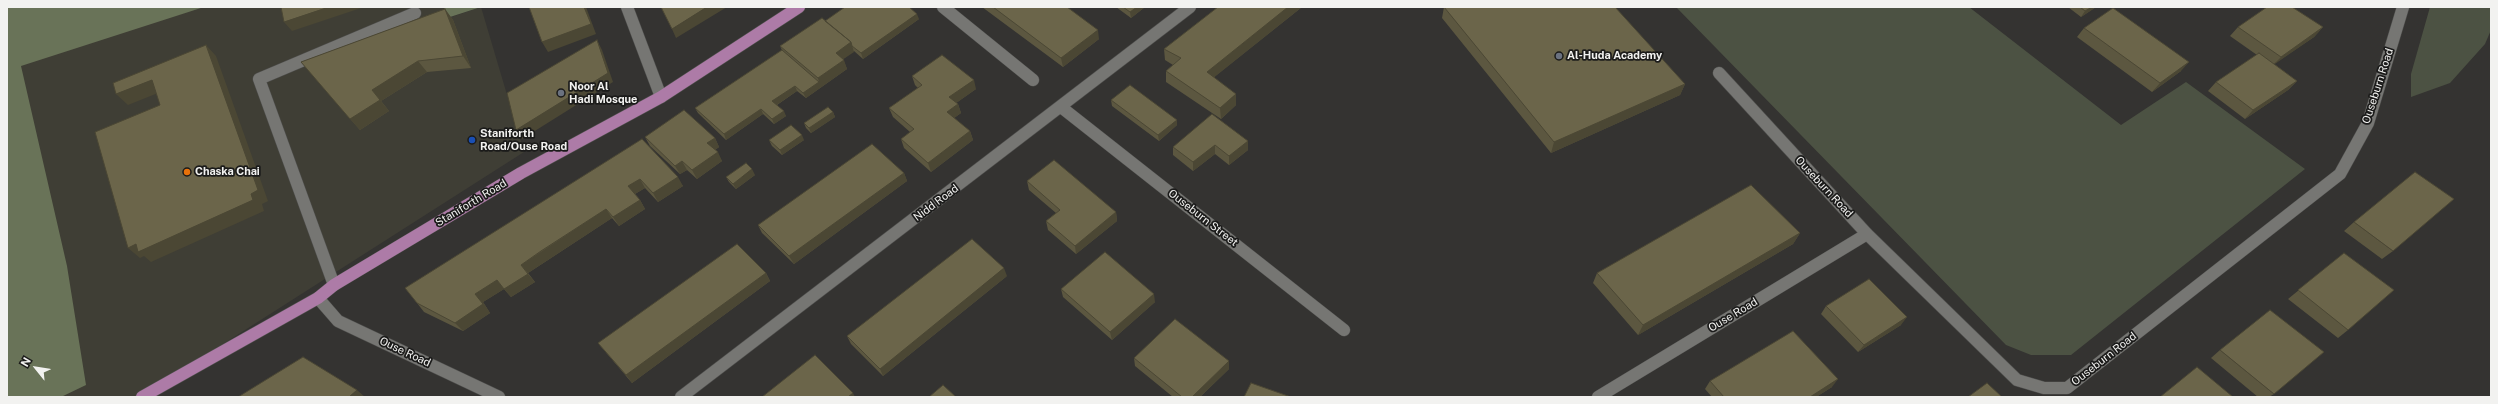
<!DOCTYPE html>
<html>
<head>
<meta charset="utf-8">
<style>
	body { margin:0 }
	#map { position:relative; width:2498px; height:404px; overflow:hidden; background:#343331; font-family:"Public Sans",sans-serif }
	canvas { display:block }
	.frame { position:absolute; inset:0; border:8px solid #f2f2f0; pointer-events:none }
	.north { position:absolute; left:16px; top:348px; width:40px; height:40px; -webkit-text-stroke:3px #1b1b1a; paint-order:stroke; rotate:300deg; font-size:11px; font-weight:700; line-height:16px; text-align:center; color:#f2f2f0 }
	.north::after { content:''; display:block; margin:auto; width:14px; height:18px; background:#f2f2f0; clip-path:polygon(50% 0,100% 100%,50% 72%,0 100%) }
</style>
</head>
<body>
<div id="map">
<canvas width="2498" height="404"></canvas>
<div class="frame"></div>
<div class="north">N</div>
</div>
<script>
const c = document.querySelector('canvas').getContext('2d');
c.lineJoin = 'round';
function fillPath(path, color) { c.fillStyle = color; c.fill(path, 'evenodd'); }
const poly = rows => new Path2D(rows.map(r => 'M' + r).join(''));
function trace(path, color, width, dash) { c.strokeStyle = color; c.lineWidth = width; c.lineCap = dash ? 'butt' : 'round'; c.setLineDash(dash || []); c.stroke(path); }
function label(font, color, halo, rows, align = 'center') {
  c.font = font + ' "Public Sans",sans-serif'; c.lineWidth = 3.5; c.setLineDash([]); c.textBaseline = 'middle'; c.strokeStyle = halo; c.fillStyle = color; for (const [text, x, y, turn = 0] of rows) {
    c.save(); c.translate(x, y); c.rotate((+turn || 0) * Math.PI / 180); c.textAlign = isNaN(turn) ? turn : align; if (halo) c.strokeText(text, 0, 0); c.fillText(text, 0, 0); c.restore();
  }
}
fillPath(poly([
	[7,7,444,7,448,18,481,7,524,152,140,397,12,397,7,353]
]), '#3f3e35');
fillPath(poly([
	[1676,7,1969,7,2121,125,2186,82,2305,169,2071,355,2031,355,2006,345],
	[2430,7,2491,7,2491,30,2485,44,2450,83,2411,97,2411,74]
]), '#4c5243');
fillPath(poly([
	[7,7,204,7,21,66,67,266,86,385,61,397,7,397],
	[444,7,481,7,447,18]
]), '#697358');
const minor = poly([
	[627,7,661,97],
	[943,7,1033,80],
	[1719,73,1867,234,2017,380,2044,388,2067,388,2340,174,2368,123,2403,7],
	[1061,107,1344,330],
	[334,285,259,79,415,13],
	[318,298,338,321,499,397],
	[681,397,1190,7],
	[1598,397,1867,234]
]);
const major = poly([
	[142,397,318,298,334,285,521,173,661,97,799,7]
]);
trace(minor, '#4f4f4d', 13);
trace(major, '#4f4f4d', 13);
trace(minor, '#767673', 12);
trace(major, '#ad7ba7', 12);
fillPath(poly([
	[982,7,1067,7,1099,39,1063,67],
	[1116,7,1145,7,1131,18],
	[1218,7,1302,7,1214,77,1236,105,1221,119,1166,82,1166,71,1173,65,1165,60,1164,49],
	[1444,7,1685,84,1680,95,1551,153,1442,18],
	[2068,7,2096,7,2081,17],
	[445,9,453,20,471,68,427,72,381,101,389,111,360,130,301,62],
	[919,19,863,59,854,51,843,59,847,69,806,98,797,91,777,105,786,116,774,124,763,114,726,140,698,113,695,108,782,50,780,46,825,21],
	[2238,27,2323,27,2314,37,2274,64,2297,81,2288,90,2245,119,2208,91,2216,82,2257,55,2230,36],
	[2084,28,2181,71,2152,92,2077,37],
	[912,76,976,89,956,103,958,104,961,113,954,118,970,131,973,140,931,172,904,148,901,139,910,132,893,117,889,108,918,88,915,85],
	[1111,100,1177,125,1159,141,1112,106],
	[833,112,835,117,811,133,806,128,804,123],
	[645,137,715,138,719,147,715,150,722,161,697,179,687,170,680,174,650,146],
	[642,139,683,186,658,202,645,188,635,194,640,200,645,209,619,226,612,218,548,260,528,273,535,282,511,297,504,289,483,302,490,313,463,331,424,312,417,303],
	[769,140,804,140,782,155,772,146],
	[1248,141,1248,150,1229,165,1215,154,1193,171,1173,155,1173,147],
	[904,173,907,181,794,264,762,233,758,225],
	[755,175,736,189,729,182,726,177],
	[1027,181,1116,212,1117,221,1076,254,1048,230,1046,221,1056,213,1029,190],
	[2354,222,2393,251,2382,259,2344,231],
	[1800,233,1793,244,1638,335,1593,283,1597,273],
	[2344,253,2348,330,2338,338,2288,299],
	[766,273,770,281,632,383,598,343],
	[1007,276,883,376,851,344,847,336],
	[1061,289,1155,302,1112,340,1063,297],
	[1826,306,1901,325,1858,352,1821,314],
	[2220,350,2274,394,2269,397,2258,397,2211,358],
	[1134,358,1229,369,1200,397,1173,397,1135,366],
	[1710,381,1832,387,1816,397,1712,397,1705,389]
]), '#5c5740');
fillPath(poly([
	[329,7,364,7,292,31,284,22],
	[584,7,586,7,596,34,548,52,542,42],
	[707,7,727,7,676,38,672,29],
	[1137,7,1145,7,1131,18,1130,12],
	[1288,7,1302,7,1207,83,1207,72],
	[2092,7,2096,7,2081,17,2085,11],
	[445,9,453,20,471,68,463,56],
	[917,14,919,19,863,59,861,53],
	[2323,27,2314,37,2272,66,2281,57],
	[1098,30,1099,39,1063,67,1061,58],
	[597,40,602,50,613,82,522,139,516,130],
	[851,42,854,52,839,62,836,53],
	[206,45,216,56,268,201,262,204,264,211,151,262,144,256,140,258,128,248],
	[844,60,847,69,806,98,803,93,819,82,818,78],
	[418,61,427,72,381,101,372,90],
	[2189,62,2181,71,2152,92,2160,83],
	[152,80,163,91,128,105,116,94],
	[974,80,976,89,952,106,949,97],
	[2297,81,2288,90,2245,119,2253,110],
	[1685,84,1680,95,1551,153,1554,142],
	[795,86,797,91,775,106,772,101],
	[1236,94,1236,105,1221,119,1220,108],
	[380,100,389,111,360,130,350,119],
	[958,104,961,113,950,121,947,112],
	[761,109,763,114,726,140,724,134],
	[784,111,786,116,774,124,772,119],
	[833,112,835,117,811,133,809,128],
	[1177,120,1177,125,1159,141,1158,135],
	[970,131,973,140,931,172,928,163],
	[802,135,804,140,782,155,780,150],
	[715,138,719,147,712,152,707,143],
	[1248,141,1248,150,1229,165,1229,156],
	[1215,145,1215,154,1193,171,1193,162],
	[718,152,722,161,697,179,692,170],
	[682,161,687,170,680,174,675,166],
	[752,169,755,175,736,189,733,184],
	[904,173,907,181,794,264,789,256],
	[678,177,683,186,658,202,653,193],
	[640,179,645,188,633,195,628,186],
	[640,200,645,209,619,226,613,217],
	[606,209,612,218,528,273,521,265],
	[1116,212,1117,221,1076,254,1075,246],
	[1800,233,1793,244,1638,335,1643,325],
	[1004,268,1007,276,883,376,880,369],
	[766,273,770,281,632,383,626,375],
	[528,274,535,282,511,297,504,289],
	[497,280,504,289,483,302,490,313,463,331,455,323,475,294],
	[1154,294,1155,302,1112,340,1110,332],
	[1907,317,1901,325,1858,352,1864,345],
	[1229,361,1229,369,1200,397,1192,397],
	[1838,379,1832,387,1816,397,1810,397],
	[357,390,365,397,349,397],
	[853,393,855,397,848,397]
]), '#4b4734');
const building = poly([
	[281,7,329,7,284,22,281,7],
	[529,7,584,7,591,24,542,42,529,7],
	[661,7,707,7,672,29,661,7],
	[845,7,909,7,917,14,861,53,852,46,851,42,825,21,845,7],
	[993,7,1067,7,1098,30,1061,58,993,7],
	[1123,7,1137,7,1130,12,1123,7],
	[1218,7,1288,7,1207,72,1236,94,1220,108,1166,71,1181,58,1164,49,1218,7],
	[1444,7,1615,7,1685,84,1554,142,1444,7],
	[2080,7,2092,7,2085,11,2080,7],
	[2267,7,2292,7,2323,27,2281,57,2238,27,2267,7],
	[2113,8,2189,62,2160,83,2084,28,2113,8],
	[445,9,463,56,418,61,372,90,380,100,350,119,301,62,445,9],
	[822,18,851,42,836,53,844,60,818,78,780,46,822,18],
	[597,40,608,73,516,130,507,93,597,40],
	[206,45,258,190,251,194,253,200,138,252,136,244,128,248,95,132,160,105,152,80,116,94,113,83,206,45],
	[782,50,819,82,803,93,795,86,772,101,784,111,772,119,761,109,724,134,695,108,782,50],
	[2259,53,2297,81,2253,110,2216,82,2259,53],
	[942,55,974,80,949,97,958,104,947,112,970,131,928,163,901,139,914,129,889,108,922,85,912,76,942,55],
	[1130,85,1177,120,1158,135,1111,100,1130,85],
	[828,107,833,112,809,128,804,123,828,107],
	[684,110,715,138,707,143,718,152,692,170,682,161,675,166,645,137,684,110],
	[1212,114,1248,141,1229,156,1215,145,1193,162,1173,147,1212,114],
	[791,125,802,135,780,150,769,140,791,125],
	[642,139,678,177,653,193,640,179,628,186,640,200,613,217,606,209,541,251,521,265,528,274,504,289,497,280,475,294,483,304,455,323,417,303,405,288,642,139],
	[872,144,904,173,789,256,758,225,872,144],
	[1054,160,1116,212,1075,246,1046,221,1060,210,1027,181,1054,160],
	[746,163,752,169,733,184,726,177,746,163],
	[2415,172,2454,199,2393,251,2354,222,2415,172],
	[1751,185,1800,233,1643,325,1597,273,1751,185],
	[972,239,1004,268,880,369,847,336,972,239],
	[737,244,766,273,626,375,598,343,737,244],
	[1105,252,1154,294,1110,332,1061,289,1105,252],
	[2344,253,2394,290,2348,330,2298,290,2344,253],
	[1869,279,1907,317,1864,345,1826,306,1869,279],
	[2270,310,2324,352,2274,394,2220,350,2270,310],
	[1175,319,1229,361,1192,397,1182,397,1134,358,1175,319],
	[1793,331,1838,379,1810,397,1724,397,1710,381,1793,331],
	[815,355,853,393,848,397,762,397,815,355],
	[303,357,357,390,349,397,238,397,303,357],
	[2197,367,2233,397,2160,397,2197,367],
	[1251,383,1291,397,1244,397,1251,383],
	[1987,383,2002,397,1968,397,1987,383],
	[943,385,956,397,929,397,943,385]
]);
fillPath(building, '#6b654a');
trace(building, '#4b4734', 1);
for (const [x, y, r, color] of [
	[1559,56,4,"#6b7280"],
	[561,93,4,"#6b7280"],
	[472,140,4,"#1a4fb4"],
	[187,172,4,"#e8710a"]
]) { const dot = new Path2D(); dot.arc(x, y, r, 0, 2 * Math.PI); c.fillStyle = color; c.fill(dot); trace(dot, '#1b1b1a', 1.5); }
label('bold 11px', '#f2f2f0', '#1b1b1a', [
	["Al-Huda Academy",1567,56],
	["Noor Al",569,87],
	["Hadi Mosque",569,100],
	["Staniforth",480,134],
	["Road/Ouse Road",480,147],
	["Chaska Chai",195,172]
], 'left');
label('11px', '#f2f2f0', '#1b1b1a', [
	["Ouseburn Road",2378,86,-72],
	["Ouseburn Road",1824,187,47],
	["Staniforth Road",471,203,-31],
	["Nidd Road",936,203,-37],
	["Ouseburn Street",1203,218,38],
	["Ouse Road",1733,315,-31],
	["Ouse Road",405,352,25],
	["Ouseburn Road",2104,359,-38]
]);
</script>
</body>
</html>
